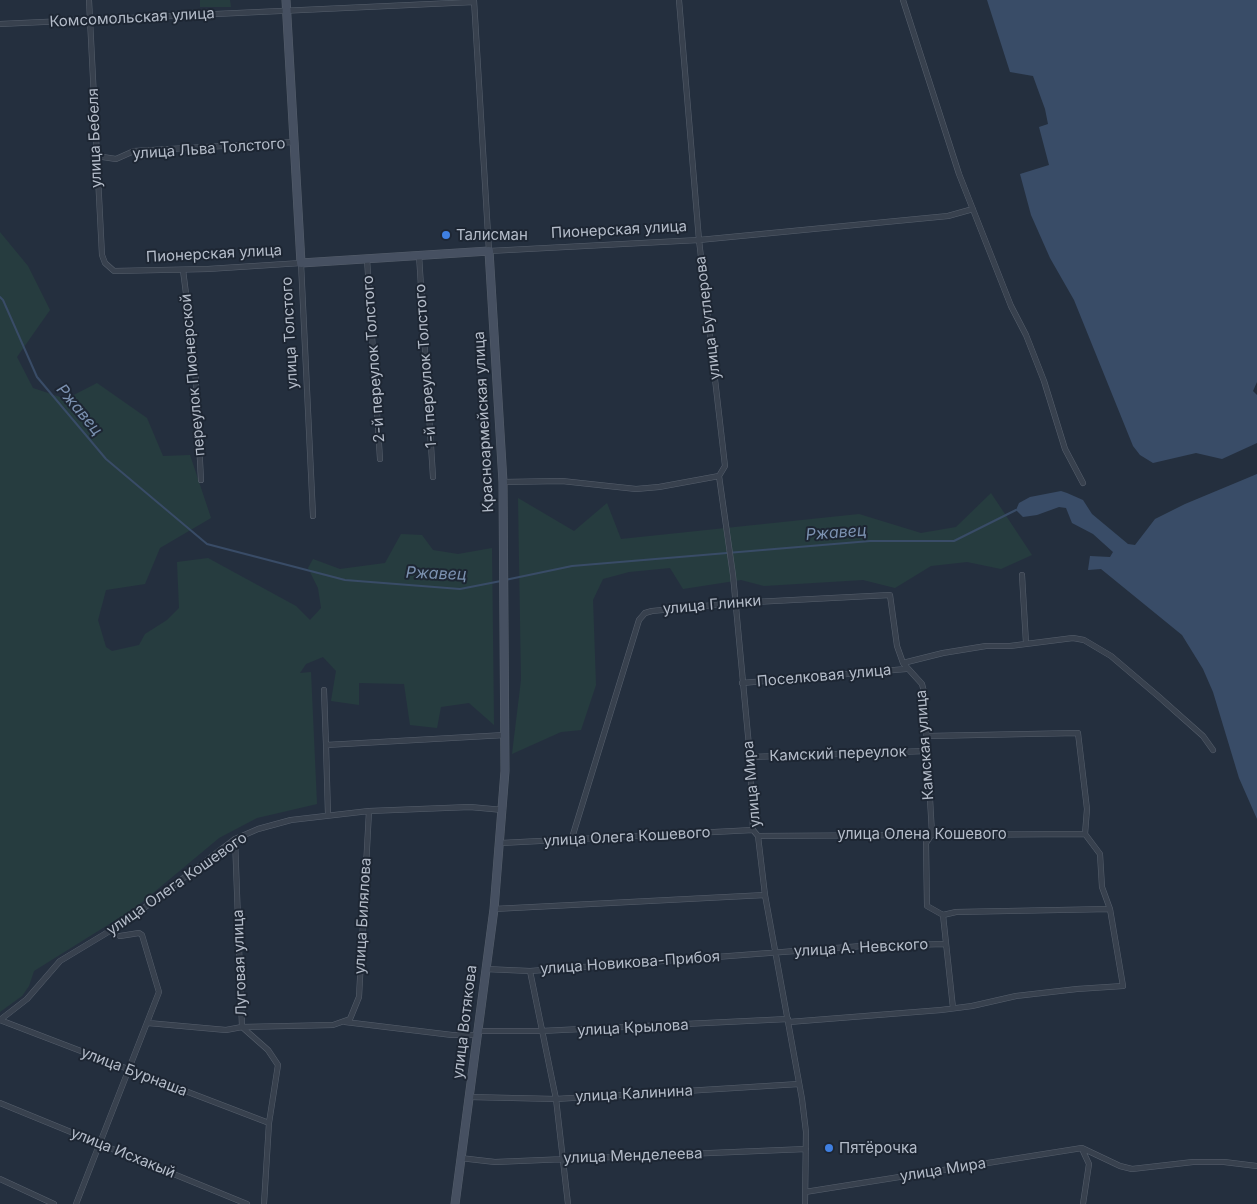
<!DOCTYPE html>
<html>
<head>
<meta charset="utf-8">
<style>
	body { margin:0 }
	canvas { display:block; background:#242f3e }
</style>
</head>
<body>
<canvas width="1257" height="1204"></canvas>
<script>
const c = document.querySelector('canvas').getContext('2d');
c.lineJoin = 'round';
function fillPath(path, color) { c.fillStyle = color; c.fill(path, 'evenodd'); }
const poly = rows => new Path2D(rows.map(r => 'M' + r).join(''));
function trace(path, color, width, dash) { c.strokeStyle = color; c.lineWidth = width; c.lineCap = dash ? 'butt' : 'round'; c.setLineDash(dash || []); c.stroke(path); }
function label(font, color, halo, rows, align = 'center') {
  c.font = font + ' Inter,sans-serif'; c.lineWidth = 4; c.setLineDash([]); c.textBaseline = 'middle'; c.strokeStyle = halo; c.fillStyle = color; for (const [text, x, y, turn = 0] of rows) {
    c.save(); c.translate(x, y); c.rotate((+turn || 0) * Math.PI / 180); c.textAlign = isNaN(turn) ? turn : align; if (halo) c.strokeText(text, 0, 0); c.fillText(text, 0, 0); c.restore();
  }
}
fillPath(poly([
	[200,0,230,0,231,7,200,7],
	[0,232,28,266,50,310,17,357,33,388,66,399,97,383,147,418,163,456,190,455,211,518,160,548,145,584,106,590,98,620,106,647,112,651,139,645,145,634,167,620,179,608,177,562,208,558,296,606,310,620,321,608,318,588,308,568,313,559,340,569,385,563,401,534,422,535,433,550,458,554,492,548,494,725,469,703,441,707,437,728,410,725,404,684,359,683,359,705,331,701,336,671,323,657,306,664,300,673,311,672,317,804,257,818,219,838,135,908,34,971,29,986,22,996,0,1012],
	[991,493,1032,555,1001,569,967,562,931,566,895,588,863,580,764,586,741,580,683,589,670,568,629,572,603,579,593,600,596,685,581,730,561,732,512,754,521,680,518,498,574,531,607,503,621,539,859,514,921,533,956,527]
]), '#263c3f');
fillPath(poly([
	[987,0,1257,0,1257,382,1253,391,1257,395,1257,443,1222,459,1196,453,1153,463,1140,455,1133,446,1074,300,1050,258,1031,215,1020,174,1049,165,1039,127,1048,124,1045,109,1033,76,1010,72],
	[1257,474,1257,819,1239,778,1213,692,1203,669,1182,635,1101,569,1088,570,1090,556,1110,557,1113,552,1093,534,1072,523,1066,508,1059,507,1037,515,1023,517,1016,510,1019,503,1030,497,1061,491,1067,493,1083,500,1092,514,1128,544,1135,545,1155,519,1185,504]
]), '#394c67');
trace(poly([
	[0,297,3,300,37,377,106,459,207,544,345,580,460,589,501,581],
	[505,580,572,566,870,541,954,541,1016,510]
]), '#394c67', 2);
const street = poly([
	[89,0,102,255,105,263,114,271,208,269,301,263,313,516],
	[474,0,489,251,699,240,948,216,973,209],
	[679,0,699,240,725,466,719,476,733,575,750,757,753,830,758,836,765,895,802,1099,806,1132,805,1204],
	[903,0,959,174,1011,306,1026,335,1044,381,1065,449,1083,483],
	[0,24,474,2],
	[96,156,116,159,134,151,294,142],
	[419,255,433,477],
	[367,259,380,459],
	[183,270,195,365,201,480],
	[503,482,562,481,636,489,659,487,719,476],
	[1022,575,1026,643],
	[903,663,943,653,986,646,1010,646,1073,638,1084,640,1111,656,1158,696,1203,736,1213,750],
	[742,683,906,669],
	[324,690,326,745],
	[750,757,927,751],
	[328,815,326,745,505,735],
	[758,836,1085,834],
	[571,841,639,620,645,613,652,611,735,603,890,595,897,646,903,663,922,684,924,692,932,834,926,843,927,906,943,915,953,1008],
	[501,843,753,830],
	[494,909,765,895],
	[943,915,956,912,1110,909],
	[485,969,530,971,862,946,946,944],
	[530,971,556,1099,568,1204],
	[0,1020,27,999,60,961,128,920,235,839,258,829,291,820,369,811,470,807,503,810],
	[0,1020,269,1123],
	[345,1022,452,1035,476,1035],
	[789,1022,941,1010,972,1006,1016,996,1077,989,1123,986,1110,909,1102,887,1100,854,1085,834,1087,809,1078,733,927,736],
	[148,1023,226,1030,242,1027,235,839],
	[477,1031,541,1031,788,1019],
	[469,1097,556,1099,799,1084],
	[0,1103,247,1204],
	[1082,1149,1089,1164,1083,1204],
	[460,1158,495,1162,806,1149],
	[0,1179,54,1204],
	[805,1192,1082,1148,1120,1166,1132,1169,1193,1162,1224,1162,1257,1166],
	[76,1204,159,992,142,935,139,933,120,936],
	[264,1204,269,1123,278,1065,268,1050,242,1027,333,1025,350,1019,359,997,369,811]
]);
const secondary = poly([
	[286,0,301,263,489,251,503,482,505,771,494,909,455,1204]
]);
trace(street, '#565f6c', 6);
trace(secondary, '#565f6c', 9);
trace(street, '#38414e', 5);
trace(secondary, '#465061', 8);
for (const [x, y, r, color] of [
	[446,235,5,"#3f7fe0"],
	[829,1148,5,"#3f7fe0"]
]) { const dot = new Path2D(); dot.arc(x, y, r, 0, 2 * Math.PI); c.fillStyle = color; c.fill(dot); trace(dot, '#1d2633', 2); }
label('15px', '#b4bcc9', '#1d2633', [
	["Комсомольская улица",132,18,-3],
	["улица Бебеля",95,138,-92],
	["улица Льва Толстого",209,149,-4],
	["Пионерская улица",619,230,-3],
	["Пионерская улица",214,254,-3],
	["улица Бутлерова",708,318,-97],
	["улица Толстого",290,333,-93],
	["2-й переулок Толстого",374,359,-94],
	["1-й переулок Толстого",426,366,-94],
	["переулок Пионерской",193,375,-95],
	["Красноармейская улица",484,422,-93],
	["улица Глинки",712,605,-5],
	["Поселковая улица",824,676,-5],
	["Камская улица",925,745,-94],
	["Камский переулок",838,754,-2],
	["улица Мира",752,784,-95],
	["улица Олена Кошевого",922,834],
	["улица Олега Кошевого",627,837,-3],
	["улица Олега Кошевого",177,884,-35],
	["улица Билялова",363,916,-87],
	["улица А. Невского",861,948,-3],
	["Луговая улица",240,963,-92],
	["улица Новикова-Прибоя",630,963,-4],
	["улица Вотякова",465,1022,-83],
	["улица Крылова",633,1028,-3],
	["улица Бурнаша",134,1072,21],
	["улица Калинина",634,1094,-3],
	["улица Исхакый",123,1153,22],
	["улица Менделеева",633,1156,-2],
	["улица Мира",943,1170,-9]
]);
label('15px', '#b4bcc9', '#1d2633', [
	["Талисман",456,235],
	["Пятёрочка",839,1148]
], 'left');
label('italic 16px', '#7c92b1', '#1d2633', [
	["Ржавец",79,410,50],
	["Ржавец",836,533,-4],
	["Ржавец",436,574,2]
]);
</script>
</body>
</html>
